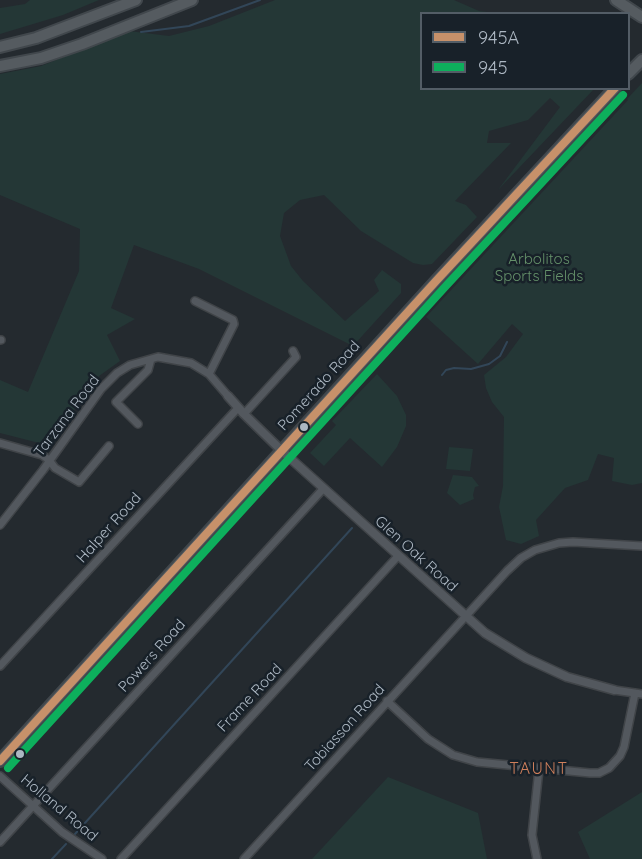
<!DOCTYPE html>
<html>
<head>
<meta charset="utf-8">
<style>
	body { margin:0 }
	#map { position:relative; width:642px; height:859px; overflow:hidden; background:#242a2f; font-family:Quicksand,sans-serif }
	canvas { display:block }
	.legend { position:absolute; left:420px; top:12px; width:210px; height:78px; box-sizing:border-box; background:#182129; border:2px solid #535d66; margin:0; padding:8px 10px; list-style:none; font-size:18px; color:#acb7c2 }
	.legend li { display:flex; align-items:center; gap:12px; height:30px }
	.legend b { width:30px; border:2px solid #535d66 }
</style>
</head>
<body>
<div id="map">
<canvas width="642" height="859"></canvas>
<ul class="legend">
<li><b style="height:8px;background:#c7916a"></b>945A</li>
<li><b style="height:8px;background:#0daf5c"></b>945</li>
</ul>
</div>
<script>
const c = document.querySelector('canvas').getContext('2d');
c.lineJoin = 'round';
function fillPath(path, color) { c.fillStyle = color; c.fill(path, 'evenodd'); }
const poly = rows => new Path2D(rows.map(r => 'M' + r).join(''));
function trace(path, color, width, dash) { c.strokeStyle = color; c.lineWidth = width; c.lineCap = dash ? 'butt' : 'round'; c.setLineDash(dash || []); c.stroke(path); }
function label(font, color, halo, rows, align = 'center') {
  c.font = font + ' Quicksand,sans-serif'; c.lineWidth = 5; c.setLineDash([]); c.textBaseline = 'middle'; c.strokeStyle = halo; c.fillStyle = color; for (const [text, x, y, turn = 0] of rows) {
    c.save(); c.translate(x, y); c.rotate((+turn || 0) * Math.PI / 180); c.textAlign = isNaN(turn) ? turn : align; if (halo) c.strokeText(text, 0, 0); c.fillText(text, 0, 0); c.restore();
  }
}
fillPath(poly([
	[30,0,99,0,63,15,0,34,0,8,25,4],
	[275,0,454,0,479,11,495,13,422,14,422,88,594,89,498,190,560,107,550,98,528,120,489,131,487,143,511,143,455,201,466,205,477,217,432,264,423,265,413,263,361,231,324,195,300,200,284,213,280,236,291,266,303,281,345,321,379,291,374,280,382,270,401,284,401,293,353,346,199,269,134,245,111,308,135,319,107,335,120,361,99,376,51,442,43,444,0,433,0,380,28,392,79,271,80,229,0,195,0,74,41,66,129,31,169,36,209,26],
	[642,83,642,483,632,485,612,481,614,458,598,454,588,480,565,488,536,520,539,536,521,544,506,540,499,507,503,486,504,417,492,402,486,388,484,375,506,357,523,334,512,324,478,364,426,317,628,100,627,99],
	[377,374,397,396,406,415,406,426,397,447,382,467,350,438,324,466,310,453,336,425,332,421],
	[449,447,473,449,470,471,446,469],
	[453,475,472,477,479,486,475,487,473,495,474,499,460,505,447,493],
	[388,777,478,813,487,859,312,859],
	[642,792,642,859,590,859,578,832]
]), '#243736');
trace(poly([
	[141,32,189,26,260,0],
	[442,375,446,370,454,368,471,369,489,364,500,356,507,342],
	[75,834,352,528],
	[52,859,66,844]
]), '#324658', 2);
const minor = poly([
	[195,301,233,320,234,324,209,374],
	[0,340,1,340],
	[244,414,296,357,293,351],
	[138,424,116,402,148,370,151,359],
	[0,443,42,455,49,460,55,468,79,482,109,446],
	[0,525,43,470,101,389,117,373,130,365,158,357,191,363,209,374,228,396],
	[0,666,238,408],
	[614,690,642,694],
	[387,701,428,739,453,755,477,762,590,773,599,773,609,768,620,756,624,747,635,693],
	[0,776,62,832,102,859],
	[0,842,323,489],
	[121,859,398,556],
	[244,859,507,571,521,558,535,550,559,543,573,542,642,546],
	[537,859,532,835,539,769]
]);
const tertiary = poly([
	[228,396,244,414,281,450,485,633,526,658,567,677,614,690]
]);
const primary = poly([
	[616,0,642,17],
	[0,47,36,38,136,0],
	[0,66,41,58,82,44,192,0],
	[628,74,642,60],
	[0,761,436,281,615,88]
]);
trace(minor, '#404448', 10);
trace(tertiary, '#404448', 11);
trace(primary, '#41474c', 14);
trace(minor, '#53585e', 7);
trace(tertiary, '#53585e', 8);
trace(primary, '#555b60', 10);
trace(poly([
	[0,761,436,281,615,88]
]), '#c7916a', 8);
trace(poly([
	[8,768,444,288,623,95]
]), '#0daf5c', 8);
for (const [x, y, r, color] of [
	[304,427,5,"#acb7c2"],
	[20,754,5,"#acb7c2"]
]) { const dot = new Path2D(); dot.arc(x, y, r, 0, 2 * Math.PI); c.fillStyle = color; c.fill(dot); trace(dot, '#182129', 2); }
label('15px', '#65916a', '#182129', [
	["Arbolitos",539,259],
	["Sports Fields",539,276]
]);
label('15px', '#acb7c2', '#182129', [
	["Pomerado Road",319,386,-48],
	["Tarzana Road",67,416,-53],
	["Halper Road",109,528,-48],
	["Glen Oak Road",416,554,42],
	["Powers Road",152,656,-48],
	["Frame Road",250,698,-47],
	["Tobiasson Road",345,728,-48],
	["Holland Road",59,808,40]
]);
c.letterSpacing = '1.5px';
label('16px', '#cf7f5b', '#182129', [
	["TAUNT",539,769]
]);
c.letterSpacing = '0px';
</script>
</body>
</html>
